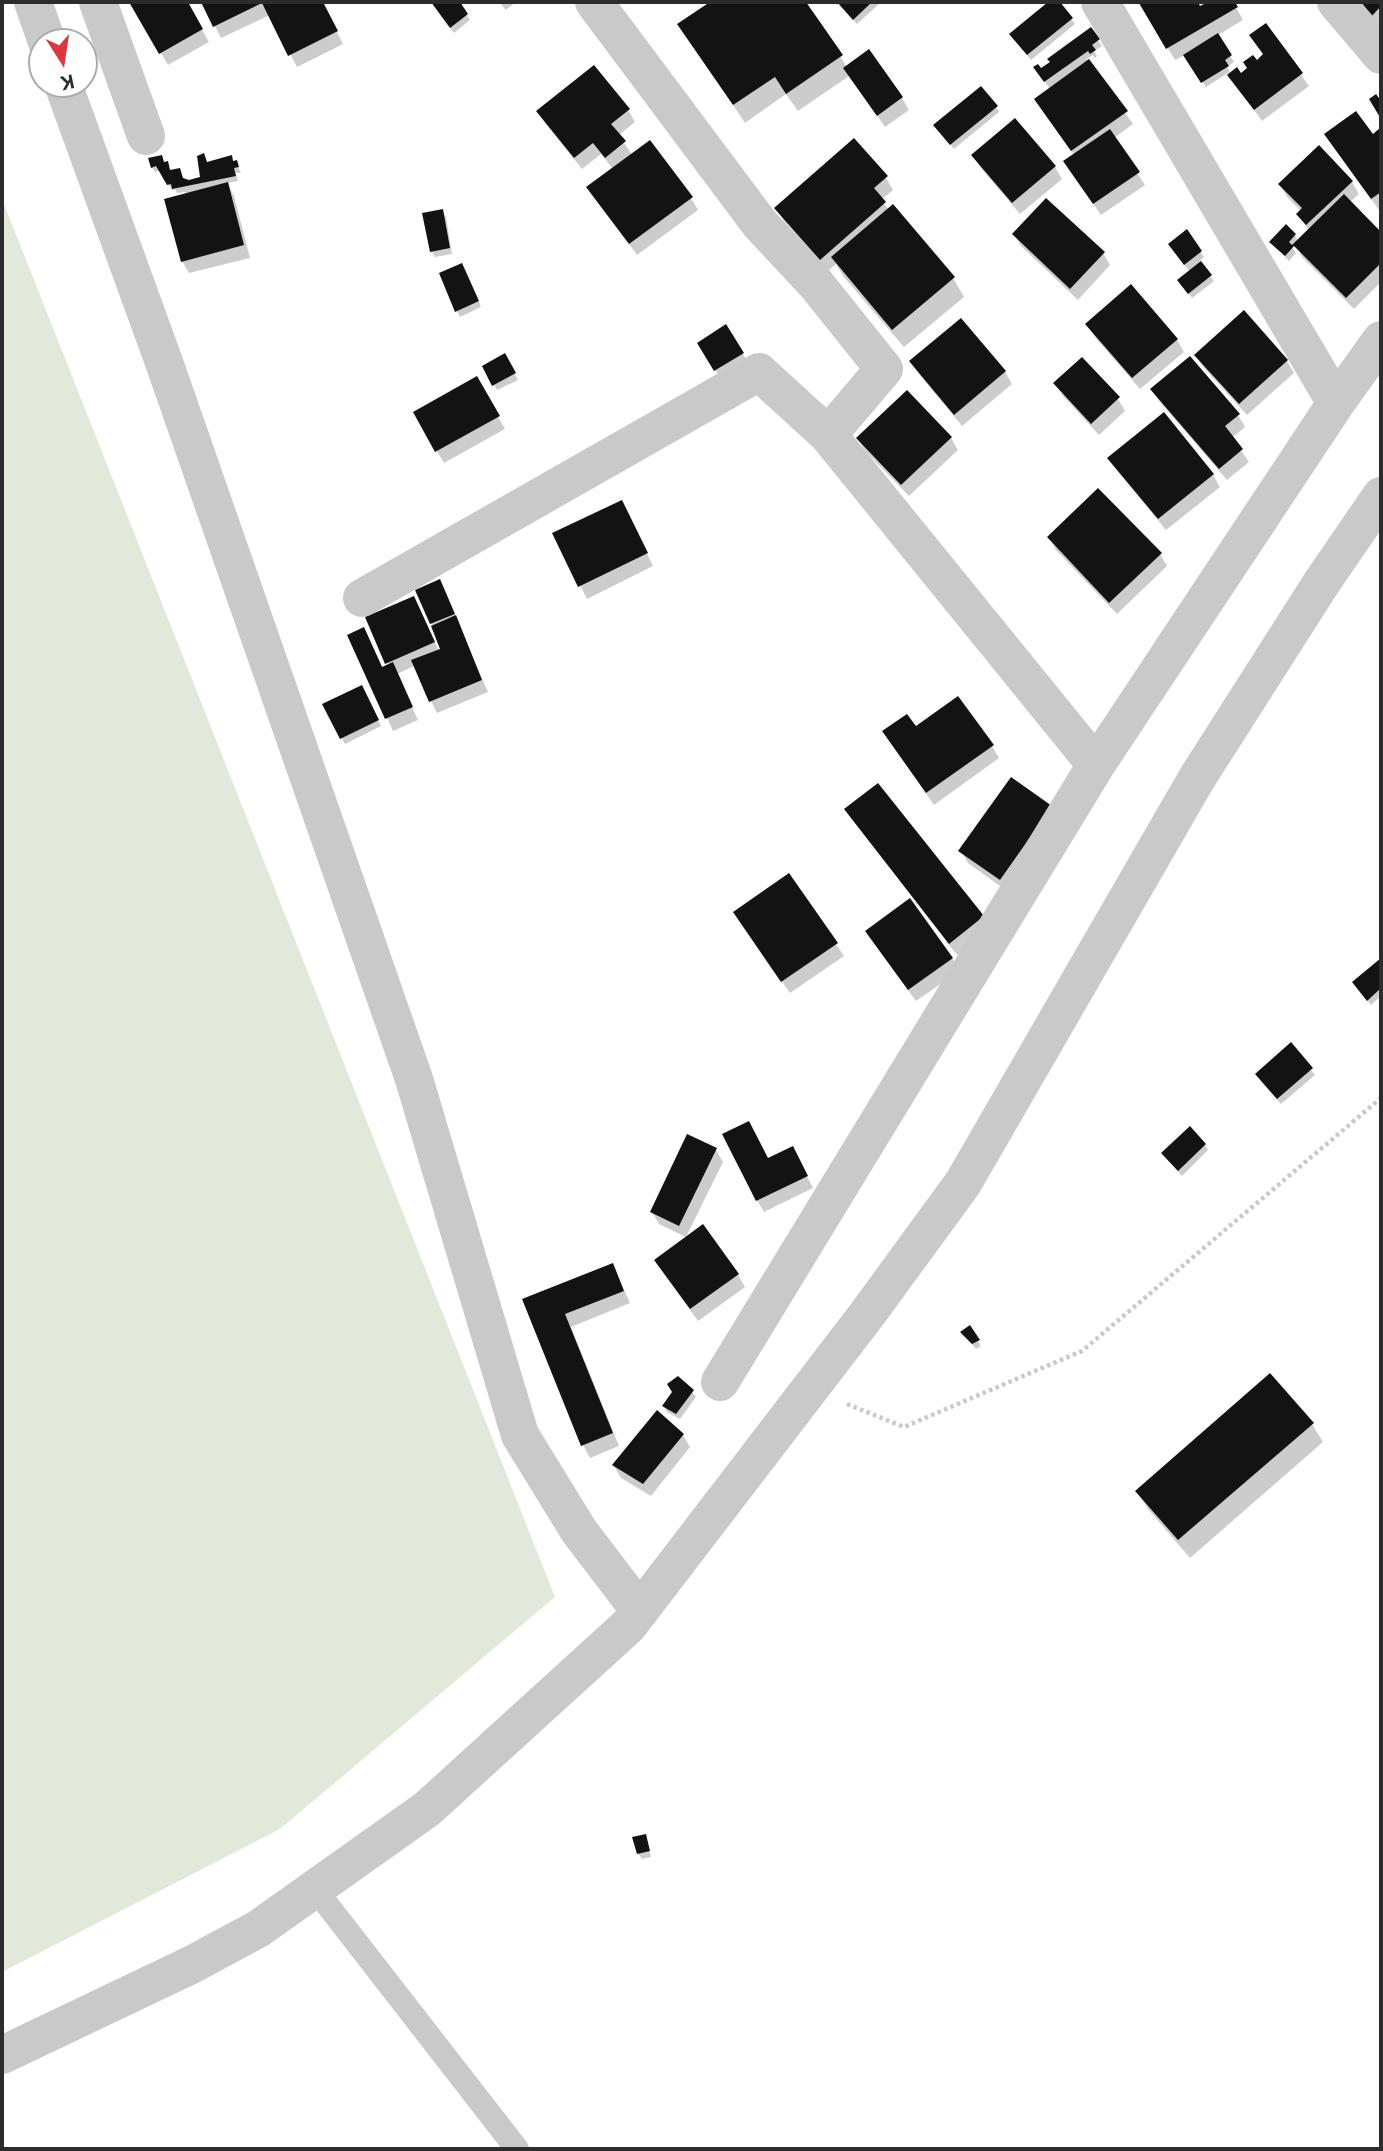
<!DOCTYPE html>
<html>
<head>
<meta charset="utf-8">
<style>
	body { margin:0 }
	#map { position:relative; width:1383px; height:2151px; overflow:hidden; background:#fff; font-family:Inter,sans-serif }
	canvas { display:block }
	.frame { position:absolute; inset:0; border:4px solid #2c2c2c; pointer-events:none }
	.north { position:absolute; left:28px; top:28px; width:70px; height:70px; box-sizing:border-box; background:#fff; border:2px solid #ababab; border-radius:50%; rotate:168deg; font-size:19px; font-weight:700; line-height:28px; text-align:center; color:#2c2c2c }
	.north::after { content:''; display:block; margin:auto; width:24px; height:32px; background:#da373f; clip-path:polygon(50% 0,100% 100%,50% 72%,0 100%) }
</style>
</head>
<body>
<div id="map">
<canvas width="1383" height="2151"></canvas>
<div class="frame"></div>
<div class="north">K</div>
</div>
<script>
const c = document.querySelector('canvas').getContext('2d');
c.lineJoin = 'round';
function fillPath(path, color) { c.fillStyle = color; c.fill(path, 'evenodd'); }
const poly = rows => new Path2D(rows.map(r => 'M' + r).join(''));
function trace(path, color, width, dash) { c.strokeStyle = color; c.lineWidth = width; c.lineCap = dash ? 'butt' : 'round'; c.setLineDash(dash || []); c.stroke(path); }
fillPath(poly([
	[2,199,555,1597,280,1829,2,1972]
]), '#e2e9da');
fillPath(poly([
	[131,2,186,2,209,42,168,65],
	[203,2,261,2,263,5,269,2,322,2,343,44,297,67,270,15,221,38],
	[433,2,458,2,470,20,454,33],
	[499,2,516,2,506,10],
	[713,2,804,2,847,67,902,98,909,110,885,127,849,76,798,111,786,94,745,123,679,24],
	[838,2,878,2,879,4,857,24],
	[1051,2,1058,2,1075,24,1031,60,1011,34],
	[1142,2,1196,2,1200,8,1211,2,1233,2,1243,20,1218,35,1234,62,1227,67,1231,74,1240,76,1264,56,1266,25,1309,86,1262,121,1228,73,1206,87,1185,55,1175,60,1141,4],
	[1353,2,1381,2,1381,25,1379,28],
	[1090,29,1102,46,1094,51,1097,56,1095,58,1093,55,1087,59,1133,124,1114,138,1145,185,1101,215,1073,174,1075,156,1036,100,1050,89,1039,73],
	[996,107,999,112,954,149,939,130],
	[628,110,635,122,619,135,632,155,691,198,698,210,637,255,589,188,613,169,601,154,582,169,545,123,538,111],
	[1014,120,1055,167,1062,179,1020,214,980,167,973,155],
	[1381,129,1381,209,1379,210,1326,135,1373,136],
	[854,140,886,178,893,190,881,200,889,210,953,278,964,297,904,347,843,276,836,264,828,271,783,220,776,208],
	[231,157,234,163,236,162,241,173,236,173,238,181,227,183,234,196,250,258,189,273,182,261,186,192,177,193,175,189,172,190,161,170,155,172,152,167,167,163,171,171,189,182,202,178,207,163],
	[1352,182,1359,194,1350,202,1381,234,1381,282,1354,309,1302,257,1295,244,1292,247,1296,253,1289,261,1271,242,1295,235,1298,241,1309,231,1298,214,1301,211,1287,197,1280,185],
	[442,211,446,217,452,254,435,257,432,252],
	[1186,232,1204,257,1199,262,1214,281,1192,298,1182,286,1190,272,1174,250],
	[1014,234,1103,253,1110,265,1078,300,1021,246],
	[465,270,481,307,460,317,441,274],
	[961,321,1005,372,1012,384,962,426,919,374,912,362],
	[1087,324,1177,340,1184,352,1140,389,1094,336],
	[725,326,746,359,719,376,699,343],
	[1196,355,1287,361,1294,373,1247,415,1203,367],
	[504,356,518,380,497,390,484,367],
	[476,378,505,429,444,463,415,413],
	[1056,384,1118,399,1125,411,1099,435,1063,396],
	[1152,389,1238,415,1245,427,1232,438,1249,462,1227,480,1159,401],
	[951,438,958,450,909,496,865,451,858,439],
	[1110,458,1213,475,1220,487,1166,530,1117,470],
	[628,514,653,566,587,599,554,534],
	[1049,537,1160,554,1167,566,1117,614,1056,550],
	[443,587,488,692,437,713,414,666,397,674,418,720,393,731,349,635,364,629,383,668,389,666,367,618,414,598,439,651,442,650,418,591],
	[361,687,381,726,345,744,325,705],
	[915,728,992,746,999,758,934,805,884,732],
	[878,785,990,929,957,955,854,821],
	[1051,807,1007,891,968,863,961,851],
	[789,876,844,956,790,993,742,924],
	[874,943,952,958,959,971,916,1001],
	[1381,960,1381,996,1371,1005,1354,983],
	[1291,1045,1315,1075,1281,1104,1260,1080],
	[1205,1145,1208,1150,1182,1176,1163,1154],
	[716,1150,723,1162,686,1237,659,1224,652,1212],
	[768,1160,799,1161,813,1188,764,1212,757,1200],
	[613,1265,630,1303,571,1327,619,1446,590,1458,583,1445,524,1300],
	[663,1272,738,1275,745,1287,698,1321],
	[970,1327,981,1346,976,1349,962,1332],
	[675,1392,692,1392,696,1397,680,1419,667,1412,664,1406],
	[1312,1424,1323,1442,1190,1558,1148,1509,1137,1491],
	[683,1435,690,1447,651,1496,621,1478,614,1466],
	[645,1836,651,1857,642,1859,638,1853]
]), '#0003');
fillPath(poly([
	[129,2,188,2,203,29,159,54],
	[201,2,323,2,338,31,288,56,262,3,213,27],
	[431,2,460,2,468,14,450,28],
	[710,2,806,2,843,55,786,94,775,77,733,105,677,24],
	[837,2,872,2,853,20],
	[1048,2,1060,2,1073,18,1027,55,1009,34],
	[1141,2,1198,2,1200,6,1208,2,1235,2,1238,7,1166,49,1139,3],
	[1355,2,1381,2,1381,6,1371,17],
	[1266,23,1303,73,1254,110,1227,75,1237,67,1241,73,1247,68,1243,62,1253,55,1257,60,1263,54,1249,35],
	[1091,27,1100,39,1092,45,1096,50,1090,54,1088,51,1044,82,1033,67,1038,64,1041,68,1050,62,1047,59],
	[1218,33,1232,55,1225,60,1229,66,1201,83,1183,55],
	[869,49,903,97,877,116,843,68],
	[1089,59,1128,111,1071,151,1034,99],
	[594,65,630,109,611,124,626,141,605,158,593,143,574,158,536,111],
	[981,86,998,106,950,145,933,125],
	[1376,94,1381,101,1381,119,1369,99],
	[1356,111,1373,134,1381,127,1381,192,1371,199,1324,134],
	[1015,118,1056,166,1012,203,971,155],
	[1110,129,1140,172,1093,204,1063,161],
	[854,138,888,176,874,188,886,202,820,260,774,208],
	[650,140,693,197,629,244,586,187],
	[1319,145,1353,181,1306,225,1296,214,1302,208,1278,184],
	[204,153,207,162,232,155,233,161,237,160,239,167,234,168,236,176,172,189,171,184,167,185,156,166,151,168,148,158,162,155,164,162,168,161,170,170,180,168,183,178,189,180,200,177,197,156],
	[228,182,244,245,181,262,164,199],
	[1344,194,1381,232,1381,263,1346,298,1294,246,1285,256,1269,242,1286,224,1296,234,1289,242,1292,245],
	[1046,198,1105,252,1070,289,1012,234],
	[893,204,955,277,892,330,831,257],
	[443,209,450,248,430,252,422,213],
	[1187,229,1202,251,1184,265,1168,244],
	[1201,261,1212,275,1188,294,1177,280],
	[462,263,479,301,455,312,439,273],
	[1131,284,1178,339,1132,378,1085,324],
	[1244,310,1288,360,1239,404,1194,355],
	[961,318,1006,371,954,415,909,361],
	[726,324,744,353,714,371,697,343],
	[505,353,516,373,492,386,482,366],
	[1190,356,1240,414,1225,426,1243,449,1219,469,1150,389],
	[1082,357,1120,397,1091,424,1053,383],
	[477,376,500,416,435,452,413,412],
	[907,390,952,437,901,485,856,438],
	[1164,412,1214,474,1158,519,1107,458],
	[1098,488,1162,553,1109,603,1047,537],
	[622,500,648,553,578,587,552,533],
	[440,579,455,614,430,624,415,590],
	[414,596,435,642,385,664,365,617],
	[456,615,482,680,429,702,411,660,440,649,431,626],
	[364,627,382,667,393,662,413,707,385,719,347,635],
	[362,685,379,720,340,739,322,704],
	[958,696,994,745,926,793,882,731,907,714,916,726],
	[1011,777,1052,806,1000,880,958,851],
	[878,783,984,916,949,944,844,809],
	[789,873,838,943,781,982,733,912],
	[910,898,953,958,908,990,865,931],
	[1381,958,1381,988,1367,1001,1352,982],
	[1291,1042,1313,1068,1277,1099,1255,1074],
	[749,1121,768,1158,793,1146,808,1176,756,1201,722,1134],
	[1190,1126,1206,1144,1178,1171,1161,1153],
	[687,1134,717,1148,679,1226,650,1212],
	[703,1224,739,1274,690,1309,654,1260],
	[613,1263,624,1291,565,1314,613,1433,581,1446,522,1299],
	[970,1325,980,1340,972,1344,960,1332],
	[1270,1373,1314,1423,1178,1540,1135,1491],
	[678,1376,694,1390,676,1414,662,1406,672,1392,667,1384],
	[657,1410,684,1434,643,1484,612,1465],
	[646,1834,650,1851,637,1854,632,1837]
]), '#131313');
trace(poly([
	[847,1404,904,1427,1082,1351,1381,1098]
]), '#c9c9c9', 4.5, [3.5, 3.5]);
trace(poly([
	[315,1889,517,2149]
]), '#c9c9c9', 24);
trace(poly([
	[33,2,47,42],
	[98,2,146,136],
	[594,2,760,224,816,284,884,369,828,435,1096,765],
	[1100,2,1336,403],
	[1336,2,1381,55],
	[63,84,165,365,414,1079,520,1435,579,1531,640,1611],
	[362,598,759,372,828,435],
	[720,1382,1096,765,1336,403,1381,340],
	[2,2055,191,1965,258,1929,427,1809,628,1626,868,1313,963,1183,1197,778,1322,582,1381,496]
]), '#c9c9c9', 38);
</script>
</body>
</html>
